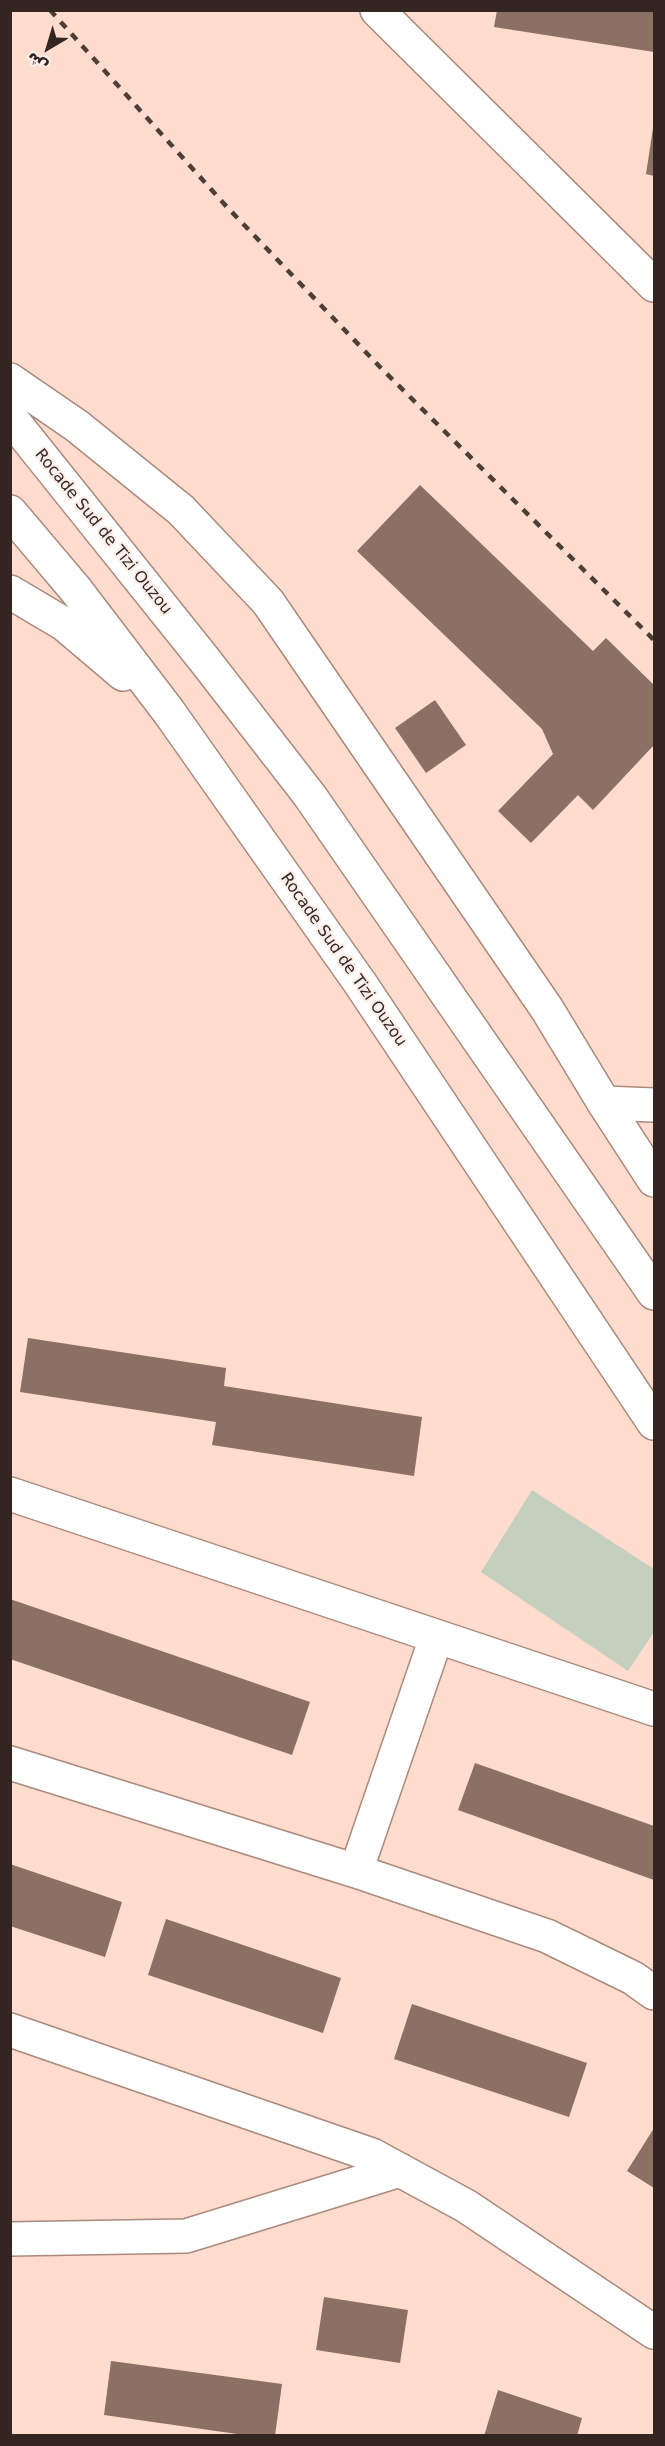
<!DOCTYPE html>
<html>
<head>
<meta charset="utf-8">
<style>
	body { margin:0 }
	#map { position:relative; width:665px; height:2446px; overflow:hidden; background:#ffdccd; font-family:"DejaVu Sans",Cairo,sans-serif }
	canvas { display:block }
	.frame { position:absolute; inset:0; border:12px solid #332621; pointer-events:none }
	.north { position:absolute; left:18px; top:18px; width:60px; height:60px; -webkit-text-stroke:4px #fceee8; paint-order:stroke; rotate:218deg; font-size:16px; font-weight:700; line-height:24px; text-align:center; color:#332621 }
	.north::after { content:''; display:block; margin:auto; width:21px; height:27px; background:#332621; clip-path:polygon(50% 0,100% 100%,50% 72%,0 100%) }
</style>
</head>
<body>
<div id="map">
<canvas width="665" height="2446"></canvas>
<div class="frame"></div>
<div class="north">ش</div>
</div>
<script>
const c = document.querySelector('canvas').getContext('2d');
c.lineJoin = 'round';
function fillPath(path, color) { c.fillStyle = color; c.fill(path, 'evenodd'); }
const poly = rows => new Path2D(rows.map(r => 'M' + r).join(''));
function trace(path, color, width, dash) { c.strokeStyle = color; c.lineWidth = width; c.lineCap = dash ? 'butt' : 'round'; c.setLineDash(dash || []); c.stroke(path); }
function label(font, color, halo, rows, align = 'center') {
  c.font = font + ' "DejaVu Sans",sans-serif'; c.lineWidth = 4.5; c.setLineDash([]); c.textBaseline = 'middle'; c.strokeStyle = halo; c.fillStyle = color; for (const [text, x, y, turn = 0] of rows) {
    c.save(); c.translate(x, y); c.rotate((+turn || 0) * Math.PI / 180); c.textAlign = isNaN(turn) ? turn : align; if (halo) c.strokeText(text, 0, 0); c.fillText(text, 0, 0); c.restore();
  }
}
fillPath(poly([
	[532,1490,654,1569,654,1632,628,1671,481,1572]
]), '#c4cfbe');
fillPath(poly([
	[497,10,654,10,654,52,494,27],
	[653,128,654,128,654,176,646,174],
	[420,485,593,651,606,638,654,685,654,745,593,810,578,795,531,843,498,811,553,754,542,729,357,551],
	[435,700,466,745,426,773,395,728],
	[28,1338,226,1368,224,1386,422,1417,414,1476,212,1445,216,1422,20,1392],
	[10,1599,310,1702,292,1755,10,1659],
	[475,1763,654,1826,654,1880,458,1810],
	[10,1864,122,1902,105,1957,10,1926],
	[166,1919,341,1978,323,2033,148,1975],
	[412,2004,587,2063,569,2117,394,2059],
	[654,2128,654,2188,627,2171],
	[324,2297,408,2310,400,2363,316,2350],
	[111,2361,282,2384,275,2436,251,2436,104,2415],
	[498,2390,582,2418,577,2436,484,2436]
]), '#8d7064');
const minor = poly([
	[377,10,654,285],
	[604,1103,654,1105],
	[10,1494,654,1709],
	[10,1763,356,1871,547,1936,633,1978,654,1993],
	[356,1871,436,1638],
	[10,2030,372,2155,466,2206,654,2332],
	[10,2239,186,2236,400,2170]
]);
const highway = poly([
	[10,380,77,426,181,510,268,602,547,1009,604,1103,654,1180],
	[10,417,203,658,310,796,654,1293],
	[10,512,76,590,169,712,360,983,654,1423],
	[10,592,64,624,123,674]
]);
trace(minor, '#a98a7c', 36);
trace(highway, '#a98a7c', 36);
trace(minor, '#fff', 33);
trace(highway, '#fff', 33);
trace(poly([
	[50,10,227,207,380,367,654,640]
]), '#4e3e38', 4.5, [8, 8]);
label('16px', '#332621', '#fceee8', [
	["Rocade Sud de Tizi Ouzou",103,532,51],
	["Rocade Sud de Tizi Ouzou",343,960,55]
]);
</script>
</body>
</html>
